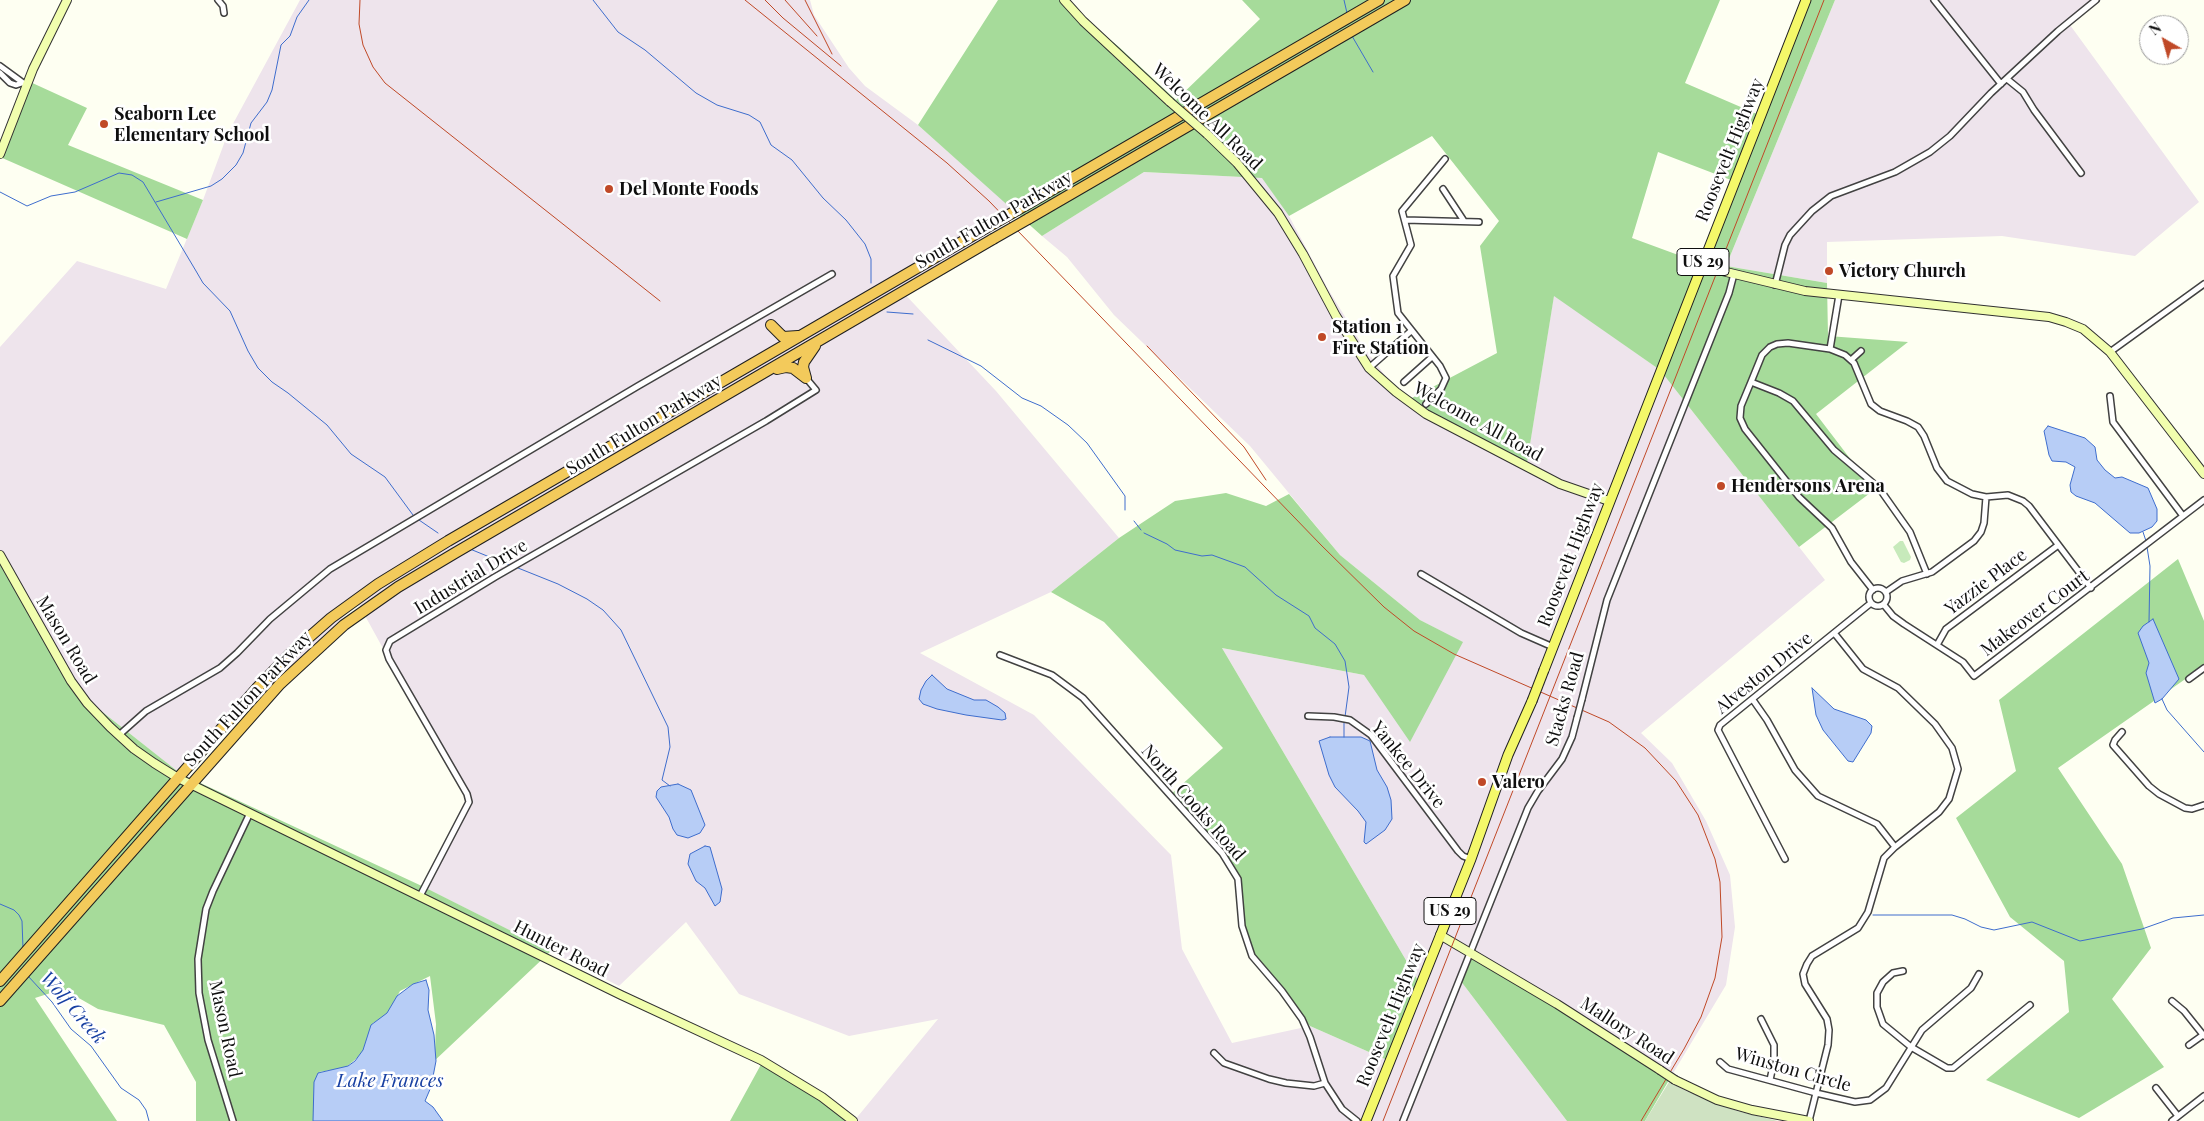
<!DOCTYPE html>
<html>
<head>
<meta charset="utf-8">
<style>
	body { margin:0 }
	#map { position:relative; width:2204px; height:1121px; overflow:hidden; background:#fefff2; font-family:"Playfair Display",serif }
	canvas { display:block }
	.north { position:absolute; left:2139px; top:15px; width:50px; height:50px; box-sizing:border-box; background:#fff; border:1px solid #9f9f9f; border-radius:50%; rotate:322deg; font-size:14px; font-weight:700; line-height:20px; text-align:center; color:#0f0f0f }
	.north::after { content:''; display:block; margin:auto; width:18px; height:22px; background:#c04927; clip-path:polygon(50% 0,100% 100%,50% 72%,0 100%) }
</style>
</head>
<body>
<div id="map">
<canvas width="2204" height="1121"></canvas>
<div class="north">N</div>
</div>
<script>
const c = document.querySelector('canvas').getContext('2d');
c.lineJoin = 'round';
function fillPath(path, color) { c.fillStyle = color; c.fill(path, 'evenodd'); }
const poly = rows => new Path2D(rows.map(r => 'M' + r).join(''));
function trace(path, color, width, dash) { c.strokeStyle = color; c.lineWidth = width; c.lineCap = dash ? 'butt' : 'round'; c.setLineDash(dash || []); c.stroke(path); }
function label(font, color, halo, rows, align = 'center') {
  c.font = font + ' "Playfair Display",serif'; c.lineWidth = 5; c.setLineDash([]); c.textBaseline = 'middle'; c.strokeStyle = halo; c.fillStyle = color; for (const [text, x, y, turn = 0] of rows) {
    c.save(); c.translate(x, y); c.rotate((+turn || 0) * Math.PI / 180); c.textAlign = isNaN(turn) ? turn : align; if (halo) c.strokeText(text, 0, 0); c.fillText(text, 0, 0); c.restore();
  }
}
fillPath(poly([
	[300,0,810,0,814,15,849,68,865,86,918,125,1020,215,899,288,996,391,1119,538,1051,592,920,653,1034,715,1171,855,1182,949,1232,1043,1310,1026,1394,1063,1420,984,1222,648,1364,675,1462,642,1420,620,1340,555,1250,446,1114,315,1067,257,1042,236,1144,172,1263,178,1289,216,1328,289,1363,346,1387,378,1413,402,1527,462,1554,295,1660,370,1825,580,1641,733,1672,763,1706,821,1730,875,1735,927,1726,985,1672,1075,1460,980,1567,1121,854,1121,938,1019,849,1036,739,994,686,922,619,986,424,887,466,799,358,603,181,774,81,695,0,561,0,347,77,261,166,289,203,200,228,133],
	[1835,0,2101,0,2070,25,2199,202,2135,256,2002,236,1827,242,1827,283,1726,266]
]), '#eee4ec');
fillPath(poly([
	[1900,541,1903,541,1911,557,1910,560,1904,563,1901,562,1893,547]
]), '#c7eabb');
fillPath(poly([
	[998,0,1062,0,1119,47,1176,100,1260,19,1242,0,1720,0,1685,83,1757,114,1801,0,1835,0,1726,266,1827,283,1828,336,1908,342,1816,414,1874,490,1799,547,1660,370,1554,296,1527,463,1465,435,1410,399,1497,353,1480,246,1499,221,1432,136,1289,216,1262,178,1144,172,1042,236,918,125],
	[1658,152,1731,180,1700,263,1632,238],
	[28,81,87,108,68,145,203,200,187,239,0,157],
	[1226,493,1266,506,1289,494,1340,555,1420,620,1463,642,1410,742,1364,675,1222,648,1420,984,1394,1063,1310,1026,1288,998,1256,963,1247,941,1232,865,1170,795,1223,748,1104,622,1051,592,1119,538,1175,501],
	[2178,559,2204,621,2204,666,2058,768,2122,864,2151,948,2112,999,2164,1067,2079,1118,1986,1080,2069,1012,2064,961,2010,917,1956,818,2016,771,1999,700],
	[0,561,81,695,181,774,424,887,551,951,431,1064,435,1051,436,1024,430,976,400,991,387,1016,373,1023,369,1048,345,1068,319,1072,316,1121,196,1121,196,1082,164,1025,98,1009,63,989,35,998,117,1121,0,1121],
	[1472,952,1672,1075,1645,1121,1567,1121,1460,980],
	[764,1059,854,1121,730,1121]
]), '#a6db9a');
fillPath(poly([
	[1669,1082,1686,1091,1737,1111,1778,1121,1645,1121]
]), '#cfe2c2');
const water = poly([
	[2048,426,2085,438,2095,447,2097,460,2105,470,2115,478,2122,477,2148,488,2157,509,2157,521,2152,527,2139,533,2130,533,2095,503,2076,496,2071,492,2070,485,2075,467,2066,462,2052,461,2049,455,2044,431,2048,426],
	[2153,619,2179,679,2162,699,2155,703,2146,673,2149,663,2138,633,2143,626,2153,619],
	[932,675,947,689,974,700,986,700,998,707,1005,713,1006,719,1002,720,966,715,937,709,923,704,919,699,921,690,926,681,932,675],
	[1812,688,1834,709,1866,720,1872,726,1871,733,1853,762,1848,761,1823,730,1816,715,1812,688],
	[1330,737,1361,737,1370,741,1377,770,1387,787,1391,800,1392,819,1385,830,1366,844,1364,842,1366,822,1358,811,1335,787,1329,775,1319,741,1330,737],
	[678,784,691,790,705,825,700,833,688,838,677,835,673,829,669,817,656,797,657,791,661,787,678,784],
	[705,846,710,847,722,889,720,902,715,906,705,888,696,881,688,864,690,854,705,846],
	[426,980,429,990,428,1010,434,1035,436,1061,431,1087,425,1101,433,1107,443,1121,313,1121,314,1082,318,1073,348,1066,355,1061,363,1050,371,1025,387,1013,397,996,413,984,426,980]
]);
fillPath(water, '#b7cdf6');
trace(water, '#3e6dcd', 1);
trace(poly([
	[593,0,618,32,645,50,696,93,717,105,749,115,760,122,771,145,792,160,823,198,846,220,865,244,871,259,871,283],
	[1344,0,1347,13],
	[1352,36,1373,72],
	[0,192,27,206,51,196,75,192,119,173,132,175,143,182,196,271,203,283,230,311,248,351,258,368,272,382,288,393,327,425,351,454,385,477,413,515],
	[156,202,211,186,222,179,236,165,243,153,251,123,267,102,272,90,281,45,290,36,297,17,309,0],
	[887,312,913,314],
	[928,340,981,366,1022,398,1041,406,1068,425,1087,443,1125,496,1125,510],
	[419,520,438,533],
	[1134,521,1141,530],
	[2143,532,2146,541],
	[1144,533,1167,544,1175,550,1202,556,1212,555,1245,567,1276,595,1309,616,1315,628,1335,644,1345,661,1349,687,1345,717],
	[2147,547,2150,566,2149,622],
	[470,549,509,565],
	[518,568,558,584,587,599,603,610,621,630,668,727,670,747,662,780,670,786],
	[2162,699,2167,710,2204,752],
	[1344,723,1344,737],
	[0,904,14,910,19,915,22,921,23,948],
	[1873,915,1952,915,1965,919,1981,927,1994,930,2032,922,2080,941,2142,929,2173,918,2204,915],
	[28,976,52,1002,71,1029,91,1046,121,1088,139,1100,146,1110,149,1121]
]), '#3e6dcd', 1);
const street = poly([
	[218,0,223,6,224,13],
	[1934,0,2001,84],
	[0,66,26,85],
	[0,73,10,83,16,85,22,83],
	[2007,79,2023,92,2034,110,2081,173],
	[1443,189,1464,221],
	[1405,220,1479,222],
	[1775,285,1785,245,1790,235,1812,211,1831,196,1895,172,1930,152,1950,136,1991,93,2058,31,2096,0],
	[1830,349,1839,295],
	[2110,352,2204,284],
	[1851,360,1861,351],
	[1369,368,1411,331],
	[1404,382,1432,357],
	[1751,382,1762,355,1770,347,1777,344,1788,343,1830,349,1845,355,1854,363,1871,404,1880,411,1907,421,1918,427,1924,436,1937,468,1947,481,1972,494,1986,497,2008,495,2023,501,2029,506,2091,588],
	[2110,396,2113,422,2183,516],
	[1426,404,1441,389,1446,378,1440,366,1398,313,1393,276,1411,245,1402,211,1445,159],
	[1421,574,1521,633,1553,647],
	'1869 597a9 9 0 1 1 18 0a9 9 0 1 1-18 0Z',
	[1873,590,1851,562,1832,528,1799,497,1745,429,1740,418,1741,406,1751,382,1779,393,1793,401,1834,450,1879,488,1910,532,1927,574],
	[1886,592,1902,581,1932,572,1974,541,1981,532,1984,523,1986,497],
	[1884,605,1893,616,1904,624,1963,662,1974,676,2204,500],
	[1937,645,1946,629,2057,546],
	[1000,655,1052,675,1083,698,1222,853,1238,879,1242,926,1252,956,1282,991,1302,1019,1310,1037,1325,1083,1342,1109,1357,1121],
	[2189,679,2204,668],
	[1582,699,1607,600,1729,293,1734,274],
	[1753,700,1767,720,1795,770,1818,796,1877,824,1895,847],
	[1308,716,1334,717,1350,720,1371,735,1458,851,1463,856,1471,859],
	[2122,732,2115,740,2113,745,2149,786,2159,794,2185,808,2192,809,2204,805],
	[119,735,146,711,220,668,237,653,270,619,330,569,638,386,832,274],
	[1785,859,1718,730,1720,725,1871,603],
	[420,896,469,802,467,794,389,659,386,650,390,641,495,577,766,421,816,390,806,378],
	[1903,971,1893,973,1883,982,1877,993,1877,1007,1883,1024,1911,1047,1947,1068,1953,1068,2030,1005],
	[2172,1001,2184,1011,2204,1036],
	[1761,1019,1774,1045,1774,1061,1770,1080],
	[2189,1045,2203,1035],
	[1214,1053,1224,1063,1269,1079,1286,1083,1314,1086,1325,1083],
	[1720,1062,1728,1069,1816,1093,1855,1102,1870,1100,1886,1088,1922,1030,1971,988,1979,974],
	[2156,1088,2178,1116],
	[233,1121,208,1040,199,993,198,959,206,909,213,891,250,813],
	[1403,1121,1528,808,1538,791,1562,759,1572,737,1577,718],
	[1809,1121,1828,1045,1829,1030,1827,1019,1805,984,1803,974,1807,964,1812,956,1858,928,1868,912,1884,858,1895,847,1939,812,1949,799,1958,769,1952,748,1935,724,1898,688,1863,669,1835,634],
	[2172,1121,2204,1096]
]);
const secondary = poly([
	[1064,0,1083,21,1170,102],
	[1207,134,1237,163,1278,213,1303,254,1336,316,1369,368,1396,392,1426,414,1560,484,1609,501],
	[0,154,33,69,67,0],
	[1702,264,1722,271,1805,291,2049,317,2066,322,2083,329,2110,352,2204,474],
	[0,555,71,681,87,703,110,727,134,749,154,763,178,778,621,995,761,1060,822,1097,853,1121],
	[1440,935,1557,1004,1660,1070],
	[1675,1080,1717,1100,1752,1110,1809,1121]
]);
const primary = poly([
	[1544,670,1806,0],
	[1366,1121,1471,859,1508,755,1532,701]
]);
const highway = poly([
	[1026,205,1379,0],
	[1028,219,1405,0],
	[771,325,783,337,798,336],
	[777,369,786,367,793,368,806,378],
	[806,378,803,367,804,362,815,346],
	[0,981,257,688,290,654,331,618,378,584,448,541,984,229],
	[0,1001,280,684,344,625,398,587,455,553,993,239]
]);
trace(street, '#424242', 8);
trace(secondary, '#313131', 10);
trace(primary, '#202020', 11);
trace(highway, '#202020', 12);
trace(street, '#fff', 5);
trace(secondary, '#f1feae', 8);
trace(primary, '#f4f869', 9);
trace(highway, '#f3ca5b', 10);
trace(poly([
	[360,0,359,24,363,45,373,67,385,83,660,301],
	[745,0,947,163,989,201,1321,545,1384,607,1414,631,1454,654,1609,722,1645,748,1676,781,1698,815,1715,859,1720,882,1722,937,1715,978,1701,1017,1684,1049,1641,1121],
	[765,0,783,18,841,66],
	[785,0,817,36],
	[805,0,832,54],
	[1147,346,1244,447,1266,480],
	[1383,1121,1824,0]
]), '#c04927', 1);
const streetBridge = poly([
	[1577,718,1582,699]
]);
const secondaryBridge = poly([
	[1170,102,1207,134],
	[1660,1070,1675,1080]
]);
const primaryBridge = poly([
	[1532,701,1544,670]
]);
const highwayBridge = poly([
	[984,229,1026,205],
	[993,239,1028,219]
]);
trace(streetBridge, '#424242', 8, []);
trace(secondaryBridge, '#313131', 10, []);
trace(primaryBridge, '#202020', 11, []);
trace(highwayBridge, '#202020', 12, []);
trace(streetBridge, '#fff', 5);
trace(secondaryBridge, '#f1feae', 8);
trace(primaryBridge, '#f4f869', 9);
trace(highwayBridge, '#f3ca5b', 10);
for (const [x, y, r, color] of [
	[104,124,5,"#c04927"],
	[609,189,5,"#c04927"],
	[1829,271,5,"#c04927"],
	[1322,337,5,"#c04927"],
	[1721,486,5,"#c04927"],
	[1482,782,5,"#c04927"]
]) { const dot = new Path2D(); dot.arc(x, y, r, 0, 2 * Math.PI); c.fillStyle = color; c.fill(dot); trace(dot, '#fff', 2); }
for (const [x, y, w] of [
	[1703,262,52],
	[1450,911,52]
]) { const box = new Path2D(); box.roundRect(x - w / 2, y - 13.5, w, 27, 4); c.fillStyle = '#fff'; c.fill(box); trace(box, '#0f0f0f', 1); }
label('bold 16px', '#0f0f0f', null, [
	["US 29",1703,262],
	["US 29",1450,911]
]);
label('bold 18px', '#0f0f0f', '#fff', [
	["Seaborn Lee",114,114],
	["Elementary School",114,135],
	["Del Monte Foods",619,189],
	["Victory Church",1839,271],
	["Station 1",1332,327],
	["Fire Station",1332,348],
	["Hendersons Arena",1731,486],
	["Valero",1492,782]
], 'left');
label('18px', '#0f0f0f', '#fff', [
	["Welcome All Road",1207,117,44],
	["Roosevelt Highway",1730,150,-68],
	["South Fulton Parkway",994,220,-30],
	["Welcome All Road",1478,422,29],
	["South Fulton Parkway",644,425,-31],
	["Roosevelt Highway",1571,555,-69],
	["Industrial Drive",471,577,-31],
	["Yazzie Place",1986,582,-37],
	["Makeover Court",2035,613,-37],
	["Mason Road",66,640,59],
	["Alveston Drive",1764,673,-39],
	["South Fulton Parkway",248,699,-47],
	["Stacks Road",1565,699,-74],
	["Yankee Drive",1408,765,51],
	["North Cooks Road",1193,803,49],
	["Hunter Road",561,949,27],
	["Roosevelt Highway",1391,1015,-68],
	["Mason Road",225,1029,78],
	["Mallory Road",1627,1031,33],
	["Winston Circle",1793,1070,16]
]);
label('italic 19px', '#1840a2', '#fff', [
	["Wolf Creek",73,1008,49],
	["Lake Frances",390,1081]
]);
</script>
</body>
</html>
